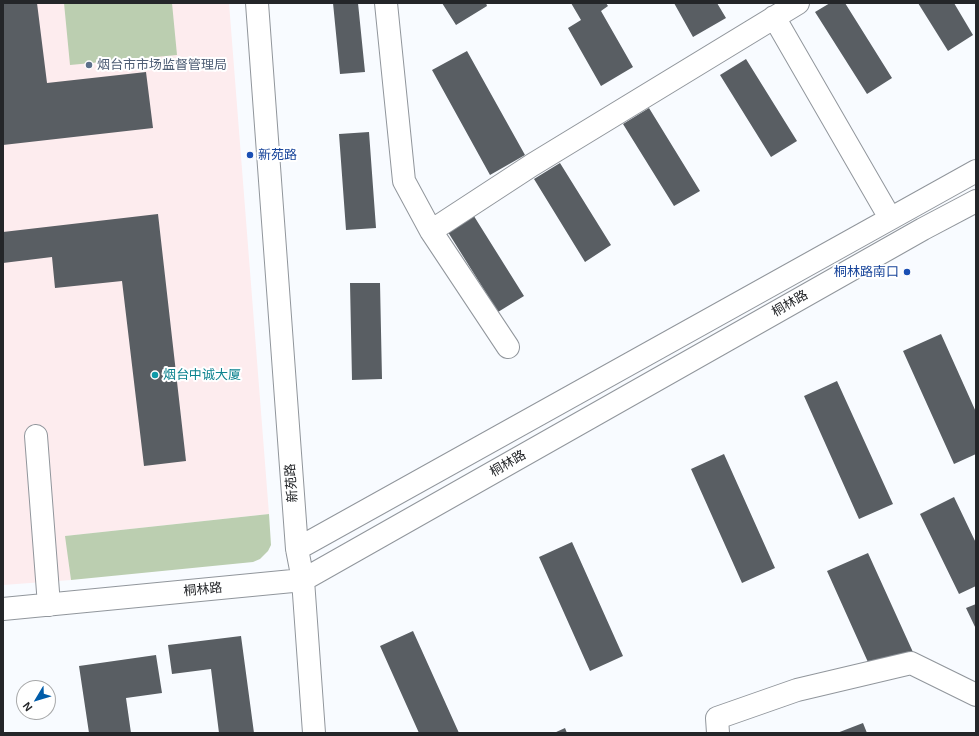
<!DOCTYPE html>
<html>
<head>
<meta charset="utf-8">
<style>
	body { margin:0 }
	#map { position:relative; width:979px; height:736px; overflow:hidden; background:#f8fbff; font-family:Helvetica,sans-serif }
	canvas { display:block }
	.frame { position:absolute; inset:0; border:4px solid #242629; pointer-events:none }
	.north { position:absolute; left:16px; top:680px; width:40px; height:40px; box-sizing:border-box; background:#fff; border:1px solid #a7a8a9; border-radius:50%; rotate:232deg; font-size:11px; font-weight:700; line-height:16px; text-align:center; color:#242629 }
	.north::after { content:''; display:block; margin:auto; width:14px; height:18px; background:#005ca9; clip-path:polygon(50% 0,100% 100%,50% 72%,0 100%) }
</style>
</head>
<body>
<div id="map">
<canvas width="979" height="736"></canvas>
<div class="frame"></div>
<div class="north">N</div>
</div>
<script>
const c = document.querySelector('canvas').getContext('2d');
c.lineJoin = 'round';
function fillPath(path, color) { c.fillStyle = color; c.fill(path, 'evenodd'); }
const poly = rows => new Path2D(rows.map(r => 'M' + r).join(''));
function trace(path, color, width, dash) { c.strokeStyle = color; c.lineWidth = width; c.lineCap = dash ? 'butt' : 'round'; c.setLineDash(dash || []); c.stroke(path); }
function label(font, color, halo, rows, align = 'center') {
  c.font = font + ' Helvetica,"Noto Sans SC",sans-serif'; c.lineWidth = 4; c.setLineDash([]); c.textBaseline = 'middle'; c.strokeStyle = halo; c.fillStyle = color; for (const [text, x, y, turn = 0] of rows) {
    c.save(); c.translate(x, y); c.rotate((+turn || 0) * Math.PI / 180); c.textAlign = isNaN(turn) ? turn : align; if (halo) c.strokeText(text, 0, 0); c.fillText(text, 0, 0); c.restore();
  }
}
fillPath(poly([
	[3,3,229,3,269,514,66,536,71,580,3,585]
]), '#fdecee');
fillPath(poly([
	[64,3,172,3,177,55,70,65],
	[269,514,271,545,268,551,260,559,253,562,71,580,65,536]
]), '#bbceb0');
fillPath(poly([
	[3,3,37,3,47,83,146,72,153,128,3,145],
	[333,3,358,3,365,72,340,74],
	[442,3,486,3,487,6,456,25],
	[571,3,606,3,608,6,601,11,633,67,601,86,568,28,581,20],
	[674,3,717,3,726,18,693,37],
	[830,3,845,3,892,78,867,94,815,12],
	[918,3,954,3,973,35,948,51],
	[467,51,525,155,490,175,432,70],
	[746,59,797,141,771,157,720,75],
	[649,108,700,191,674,206,623,124],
	[369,132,376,228,346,230,339,134],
	[560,163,611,245,585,262,534,179],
	[472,213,524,296,498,312,446,229],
	[158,214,186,461,144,466,122,281,55,288,52,257,3,263,3,232],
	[350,283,380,283,382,379,352,380],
	[941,334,976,412,976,454,954,464,903,351],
	[837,381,893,504,859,519,804,396],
	[724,454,775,568,742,583,691,469],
	[954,497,976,543,976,586,959,594,920,514],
	[572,542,623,656,590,671,539,557],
	[868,553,917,661,876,680,827,571],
	[976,604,976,629,966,608],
	[413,631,459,733,419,733,380,646],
	[241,636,254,733,219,733,211,669,172,674,168,645],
	[156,655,162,693,126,698,131,733,89,733,79,666],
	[863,723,867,733,837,733],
	[565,728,567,733,554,733]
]), '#595e63');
const minor = poly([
	[257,3,297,549,303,580,314,733],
	[386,3,404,181,431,231,508,347],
	[774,17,890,218],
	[431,231,532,165,798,3],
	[36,436,49,605],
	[297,549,976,171],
	[3,609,303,580,923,229,976,201],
	[718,733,717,718,797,690,911,663,976,695]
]);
trace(minor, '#91969c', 24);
trace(minor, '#fff', 22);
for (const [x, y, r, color] of [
	[89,65,4,"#5c6f8a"],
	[250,155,4,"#1a4fb4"],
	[907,272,4,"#1a4fb4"],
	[155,375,4,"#0f9aa8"]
]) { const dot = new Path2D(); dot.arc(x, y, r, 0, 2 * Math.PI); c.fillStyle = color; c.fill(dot); trace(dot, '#fff', 1.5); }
label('13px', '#4e5e75', '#fff', [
	["烟台市市场监督管理局",97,65]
], 'left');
label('13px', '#164399', '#fff', [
	["新苑路",258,155],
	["桐林路南口",899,272,"right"]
], 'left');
label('13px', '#242629', '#fff', [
	["桐林路",790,304,-30],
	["桐林路",508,464,-30],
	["新苑路",292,483,-94],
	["桐林路",203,590,-6]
]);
label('13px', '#0d838f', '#fff', [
	["烟台中诚大厦",163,375]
], 'left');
</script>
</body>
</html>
